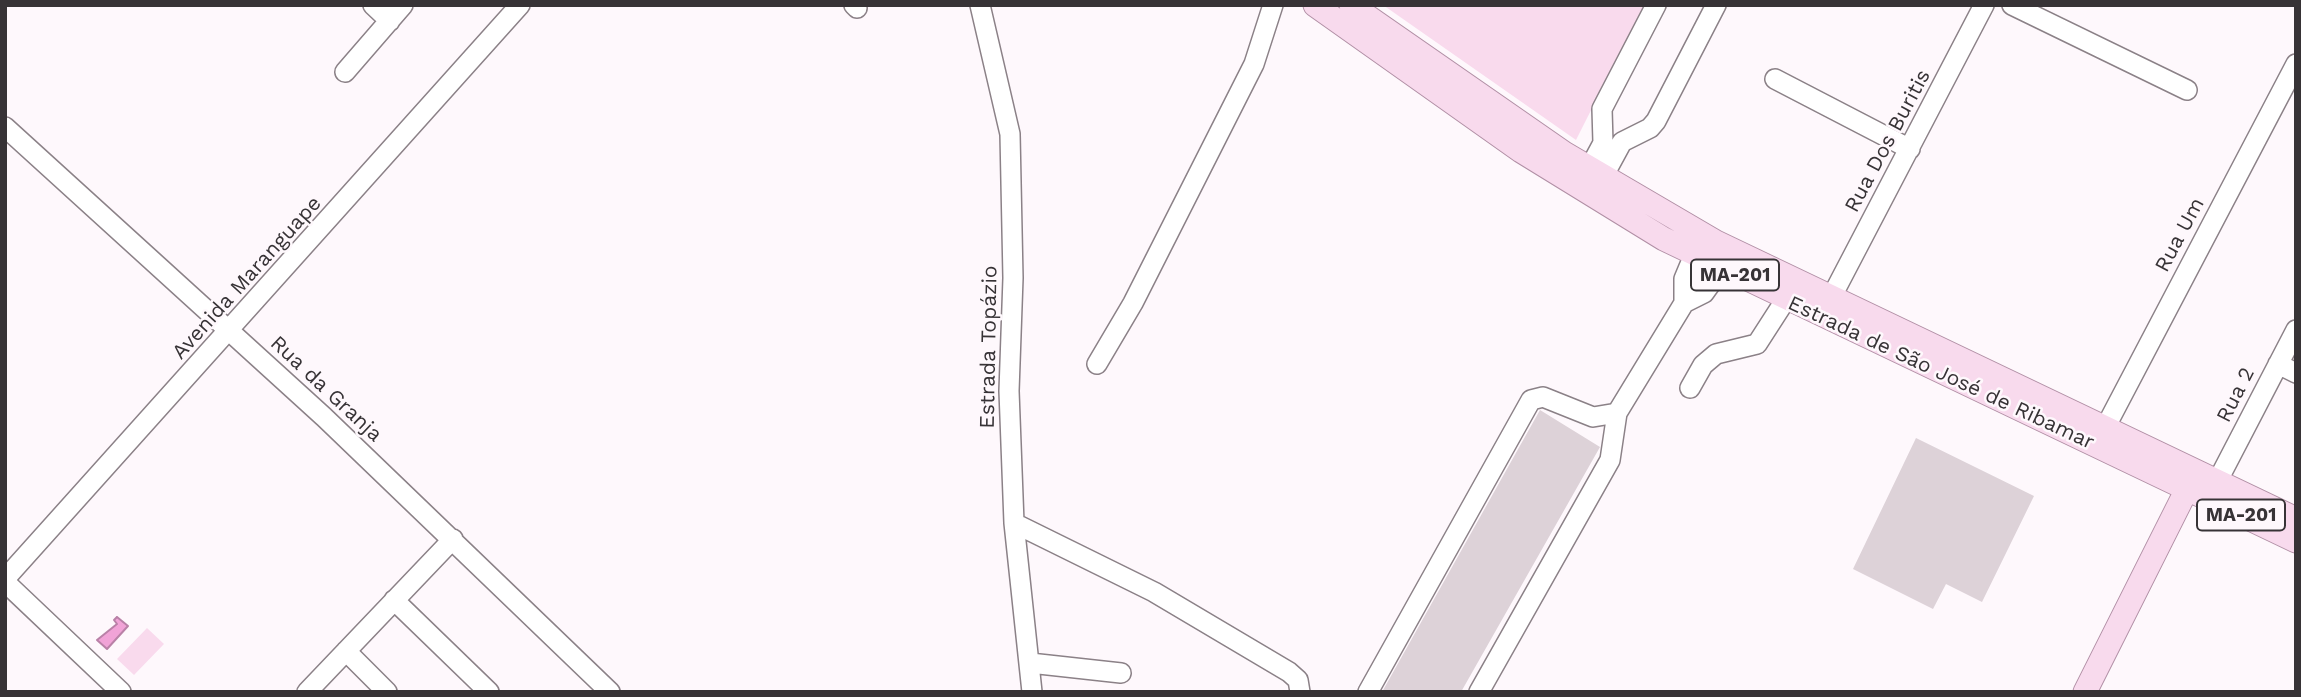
<!DOCTYPE html>
<html>
<head>
<meta charset="utf-8">
<style>
	body { margin:0 }
	#map { position:relative; width:2301px; height:697px; overflow:hidden; background:#fef8fc; font-family:"Work Sans",sans-serif }
	canvas { display:block }
	.frame { position:absolute; inset:0; border:7px solid #373336; pointer-events:none }
</style>
</head>
<body>
<div id="map">
<canvas width="2301" height="697"></canvas>
<div class="frame"></div>
</div>
<script>
const c = document.querySelector('canvas').getContext('2d');
c.lineJoin = 'round';
function fillPath(path, color) { c.fillStyle = color; c.fill(path, 'evenodd'); }
const poly = rows => new Path2D(rows.map(r => 'M' + r).join(''));
function trace(path, color, width, dash) { c.strokeStyle = color; c.lineWidth = width; c.lineCap = dash ? 'butt' : 'round'; c.setLineDash(dash || []); c.stroke(path); }
function label(font, color, halo, rows, align = 'center') {
  c.font = font + ' "Work Sans",sans-serif'; c.lineWidth = 5; c.setLineDash([]); c.textBaseline = 'middle'; c.strokeStyle = halo; c.fillStyle = color; for (const [text, x, y, turn = 0] of rows) {
    c.save(); c.translate(x, y); c.rotate((+turn || 0) * Math.PI / 180); c.textAlign = isNaN(turn) ? turn : align; if (halo) c.strokeText(text, 0, 0); c.fillText(text, 0, 0); c.restore();
  }
}
fillPath(poly([
	[1383,5,1644,5,1576,140],
	[147,628,164,644,134,675,117,659]
]), '#f9daed');
const water = poly([
	[117,617,128,626,107,649,97,640,117,624,114,620,117,617]
]);
fillPath(water, '#f1a3d7');
trace(water, '#b981a7', 2);
fillPath(poly([
	[1540,410,1600,447,1461,692,1382,692],
	[1916,438,2034,496,1982,602,1946,584,1933,609,1853,569]
]), '#ddd2d8');
const minor = poly([
	[373,5,390,21],
	[854,5,857,8],
	[980,5,1010,134,1013,278,1009,391,1014,523,1032,692],
	[2012,5,2187,90],
	[345,72,403,5],
	[1775,79,1910,149],
	[5,127,324,417,610,692],
	[1589,169,1603,143,1602,109,1656,5],
	[1603,177,1622,142,1650,128,1656,121,1716,5],
	[1831,298,1984,5],
	[1684,303,1704,293,1722,268],
	[1097,364,1133,303,1254,64,1273,5],
	[2278,364,2296,373],
	[1690,388,1703,365,1716,354,1757,344,1786,299],
	[2105,428,2296,64],
	[2217,482,2296,330],
	[1014,523,1154,592,1289,672,1298,680,1300,692],
	[5,579,520,5],
	[5,582,121,692],
	[394,600,489,692],
	[346,651,387,692],
	[1030,663,1121,673],
	[307,692,453,539],
	[1368,692,1531,400,1543,397,1593,417,1617,413],
	[1479,692,1610,460,1617,413,1684,303,1684,279,1694,255]
]);
const major = poly([
	[1315,5,1521,151,1664,239,2296,541],
	[1351,5,1564,153,1716,242,2296,519],
	[2085,692,2187,489,2188,474]
]);
trace(minor, '#8b8187', 22);
trace(major, '#b18fa5', 25);
trace(minor, '#fff', 19);
trace(major, '#f8daed', 23);
for (const [x, y, w] of [
	[1735,275,88],
	[2241,515,88]
]) { const box = new Path2D(); box.roundRect(x - w / 2, y - 15.5, w, 31, 5); c.fillStyle = '#fef8fc'; c.fill(box); trace(box, '#373336', 2); }
label('bold 19px', '#373336', null, [
	["MA-201",1735,275],
	["MA-201",2241,515]
]);
label('21px', '#373336', '#fef8fc', [
	["Rua Dos Buritis",1888,141,-62],
	["Rua Um",2180,235,-62],
	["Avenida Maranguape",247,278,-48],
	["Estrada Topázio",989,347,-89],
	["Estrada de São José de Ribamar",1941,373,25],
	["Rua da Granja",326,389,43],
	["Rua 2",2236,395,-63]
]);
</script>
</body>
</html>
